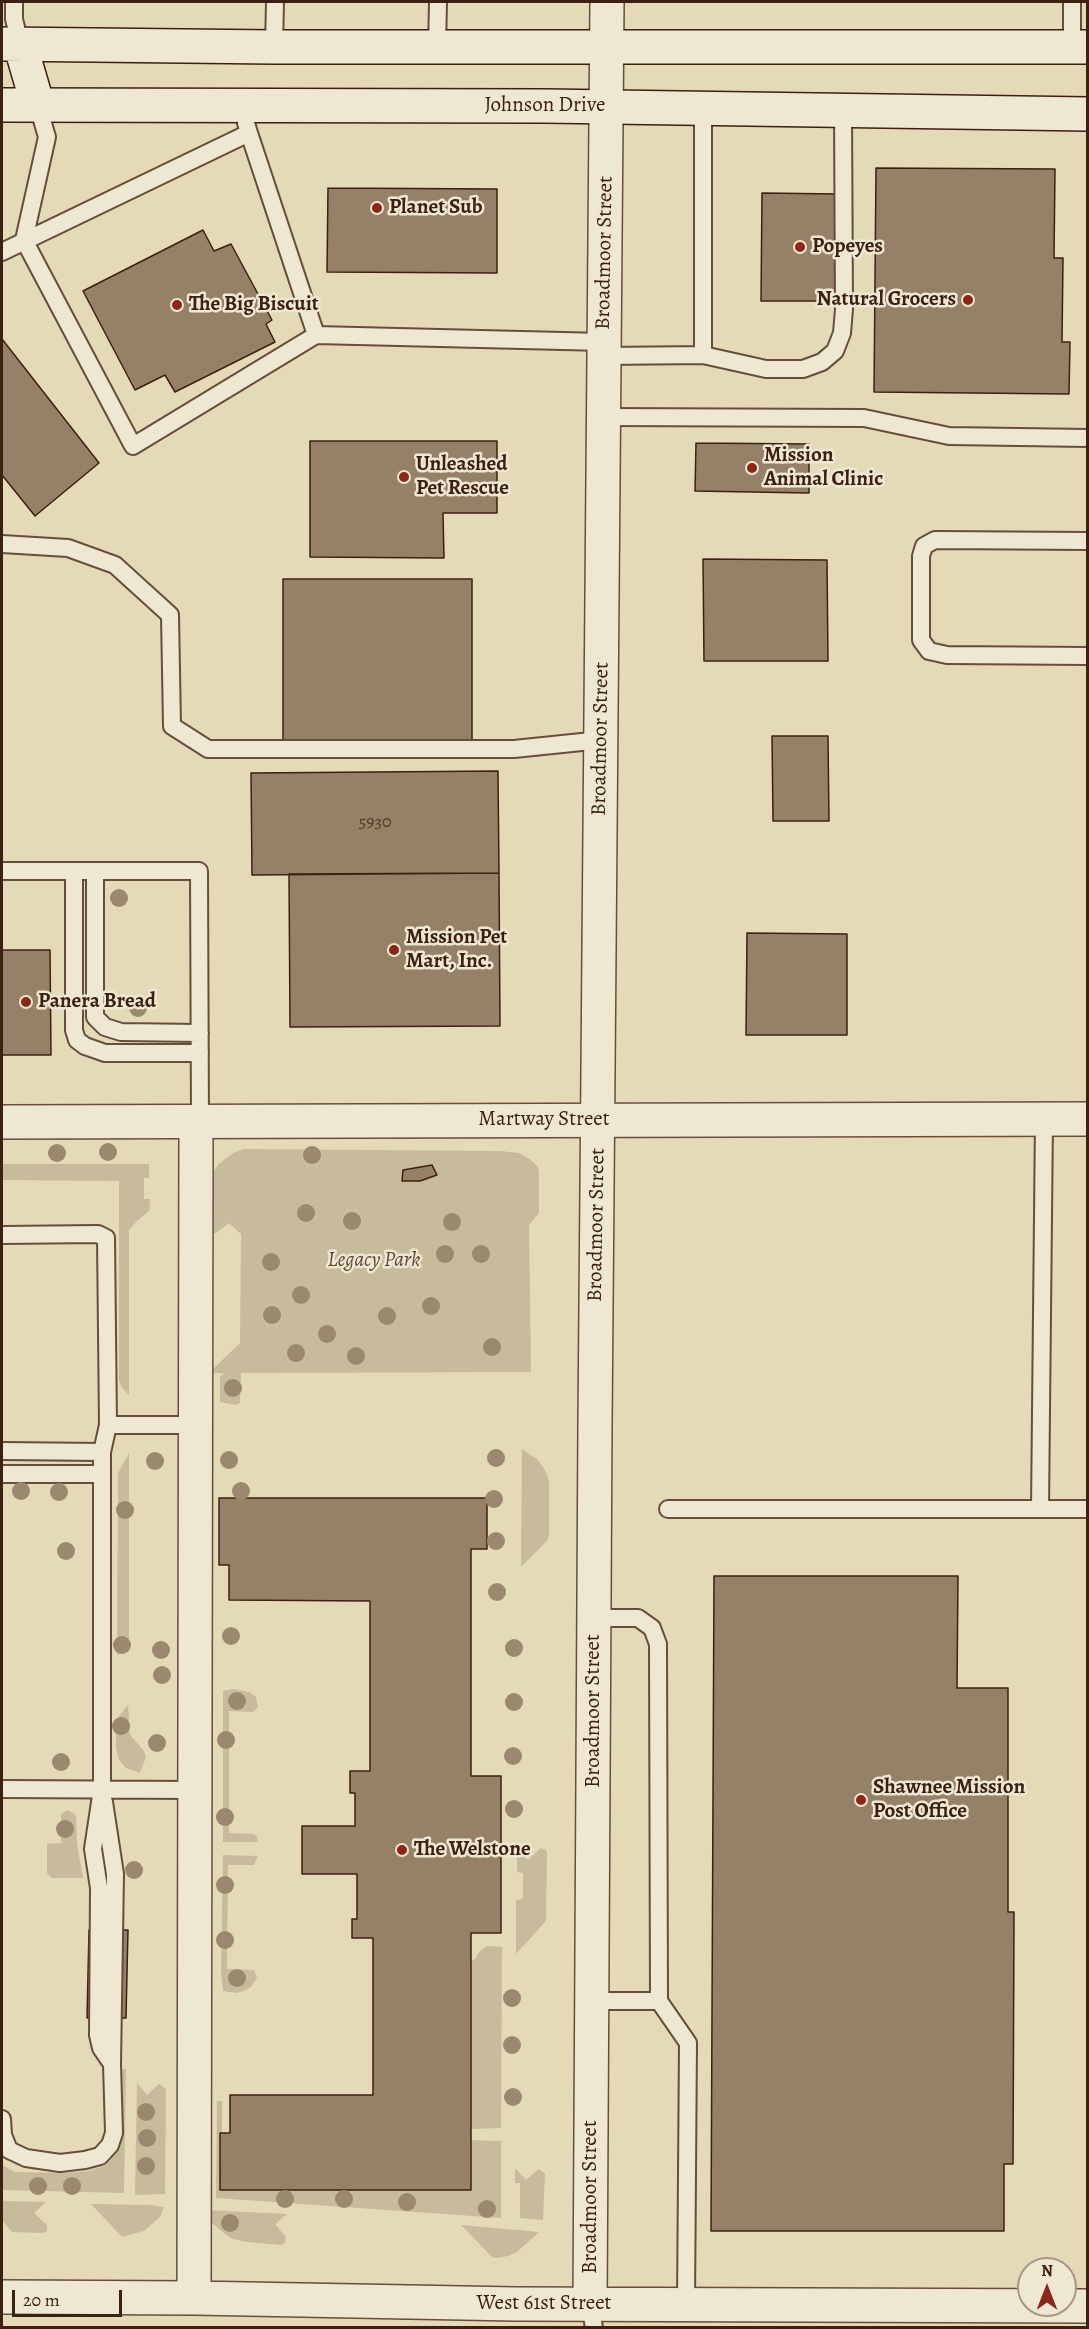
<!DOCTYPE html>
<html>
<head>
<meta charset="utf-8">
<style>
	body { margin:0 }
	#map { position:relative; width:1089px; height:2329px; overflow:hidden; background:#e5dab8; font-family:Alegreya,serif }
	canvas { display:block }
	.frame { position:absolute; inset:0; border:3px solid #3c2011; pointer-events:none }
	.north { position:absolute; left:1017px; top:2257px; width:60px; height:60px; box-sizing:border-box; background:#eee7d1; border:2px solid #a79784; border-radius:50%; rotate:0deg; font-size:16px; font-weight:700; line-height:24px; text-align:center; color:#3c2011 }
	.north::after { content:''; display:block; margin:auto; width:21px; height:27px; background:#8f2418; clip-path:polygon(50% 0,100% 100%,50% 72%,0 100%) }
	.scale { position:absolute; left:12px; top:2290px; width:110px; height:27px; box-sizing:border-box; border:3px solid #3c2011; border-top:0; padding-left:8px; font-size:18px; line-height:21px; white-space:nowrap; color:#3c2011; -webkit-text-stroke:4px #eee7d1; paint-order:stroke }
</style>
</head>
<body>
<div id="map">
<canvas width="1089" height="2329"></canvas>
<div class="frame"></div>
<div class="north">N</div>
<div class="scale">20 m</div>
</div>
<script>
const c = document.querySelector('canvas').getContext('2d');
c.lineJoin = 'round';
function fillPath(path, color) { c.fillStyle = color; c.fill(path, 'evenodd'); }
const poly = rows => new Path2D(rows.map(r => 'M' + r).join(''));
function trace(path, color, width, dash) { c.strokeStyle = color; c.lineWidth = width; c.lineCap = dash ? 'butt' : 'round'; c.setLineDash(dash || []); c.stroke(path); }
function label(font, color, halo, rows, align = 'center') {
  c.font = font + ' Alegreya,serif'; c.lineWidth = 5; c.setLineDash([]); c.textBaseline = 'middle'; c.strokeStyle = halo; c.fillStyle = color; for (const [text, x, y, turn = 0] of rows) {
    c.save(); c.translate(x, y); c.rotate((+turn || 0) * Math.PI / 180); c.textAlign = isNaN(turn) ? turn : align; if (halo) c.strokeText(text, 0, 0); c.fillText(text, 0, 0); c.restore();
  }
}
fillPath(poly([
	[243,1149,500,1151,519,1153,530,1159,538,1167,539,1172,539,1213,529,1225,531,1372,241,1373,240,1403,235,1405,220,1402,220,1377,224,1373,209,1373,240,1343,241,1234,229,1223,216,1233,212,1233,212,1181,213,1172,219,1164,233,1153],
	[2,1164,149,1164,149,1178,144,1178,144,1199,150,1199,149,1211,137,1221,129,1230,129,1395,122,1388,119,1381,119,1181,2,1180,2,1196],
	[522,1449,538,1460,546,1472,549,1482,549,1536,547,1541,521,1567],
	[129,1453,129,1644,117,1656,118,1473],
	[233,1689,249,1692,256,1697,258,1707,253,1712,229,1711,229,1833,253,1834,257,1836,258,1842,223,1842,223,1691],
	[128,1705,130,1735,144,1751,146,1757,140,1773,126,1768,119,1760,116,1748,116,1727,119,1716],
	[67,1810,76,1815,77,1844,83,1878,52,1878,47,1873,47,1844,61,1843,61,1814],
	[517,1848,528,1860,541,1848,546,1850,547,1853,546,1921,516,1954,516,1900,523,1899,523,1873,517,1872],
	[223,1855,258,1856,254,1865,228,1865,227,1969,254,1970,257,1978,251,1987,244,1991,236,1993,223,1991,221,1973],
	[487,1946,502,1947,501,2128,471,2129,471,1962,476,1958,479,1952],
	[126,2069,124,2193,2,2190,2,2165,15,2172,65,2173,88,2171,104,2166,110,2161,120,2147,120,2070],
	[137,2083,147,2095,159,2084,166,2089,165,2194,135,2195],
	[217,2101,222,2101,222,2133,501,2141,501,2218,216,2198],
	[515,2168,526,2180,539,2169,545,2174,543,2220,520,2218,520,2183,515,2183],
	[2,2201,46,2202,34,2213,47,2225,47,2231,44,2233,12,2232,2,2220],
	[91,2204,150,2205,164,2207,160,2217,144,2231,122,2237],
	[207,2210,287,2214,275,2224,286,2237,285,2243,282,2245,247,2242,230,2238,213,2224],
	[461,2225,539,2232,517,2252,508,2256,496,2258,492,2257]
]), '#c8ba9c');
const building = poly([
	[876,168,1055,169,1054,258,1063,258,1062,342,1070,342,1069,394,874,392,876,168],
	[328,188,497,189,497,273,327,272,328,188],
	[762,193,839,194,839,301,761,301,762,193],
	[203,230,214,251,231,244,272,320,266,324,275,342,175,392,165,375,135,390,83,291,203,230],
	[2,339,99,463,35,516,2,475,2,339],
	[310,441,497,441,497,513,443,513,444,558,310,557,310,441],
	[696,443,809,444,809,493,695,491,696,443],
	[703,559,827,560,828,661,704,661,703,559],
	[283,579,472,579,472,741,283,740,283,579],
	[772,736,828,736,829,821,773,821,772,736],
	[498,771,499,873,252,875,251,773,498,771],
	[499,873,500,1026,290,1027,289,874,499,873],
	[747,933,847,934,847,1035,746,1035,747,933],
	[2,950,50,950,51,1055,2,1055,2,950],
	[432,1165,437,1175,420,1181,402,1181,403,1170,432,1165],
	[219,1498,487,1498,487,1549,471,1549,471,1776,501,1776,501,1933,471,1933,471,2190,220,2190,220,2133,230,2133,230,2095,373,2095,373,1938,352,1938,352,1919,357,1919,357,1874,302,1874,302,1826,355,1826,355,1793,350,1793,350,1771,370,1771,370,1601,229,1600,229,1565,219,1565,219,1498],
	[714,1576,958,1576,957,1688,1008,1688,1008,1912,1014,1912,1013,2164,1004,2164,1004,2231,711,2231,714,1576],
	[89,1930,128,1930,126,2018,87,2018,89,1930]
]);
fillPath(building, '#948168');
trace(building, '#3c2011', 1.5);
const service = poly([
	[14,2,14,19,20,44],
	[274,47,275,2],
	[437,47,438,2],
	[1072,47,1072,2],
	[38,106,47,137,24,240,133,446,316,335],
	[249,133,316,335,604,342],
	[2,252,249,133,246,123],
	[703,355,766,369,803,369,822,362,835,351,842,333,844,309,843,110],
	[604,356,703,355,703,109],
	[605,417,864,418,949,436,1088,438],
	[1088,541,935,540,924,546,921,556,921,640,929,651,947,655,1088,656],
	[2,544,68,548,115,565,170,615,172,726,208,749,514,749,601,740],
	[2,871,199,871,200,1122],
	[74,871,74,1030,77,1040,85,1046,105,1053,200,1053],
	[95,871,95,1017,105,1027,121,1032,200,1033],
	[1044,1119,1040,1509,1088,1509],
	[2,1235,98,1234,106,1238,108,1425,102,1452],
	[108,1425,195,1425],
	[2,1451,102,1452,102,1789,93,1849,99,1888,98,2035,101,2048,112,2064],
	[2,1474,102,1474],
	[668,1509,1040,1509],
	[594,1618,638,1618,652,1628,658,1644,659,2001,688,2043,686,2304],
	[2,1789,194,1790],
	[592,2001,659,2001],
	[2,2119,3,2135,9,2150,26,2158,60,2163,85,2160,100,2156,110,2145,114,2133,112,2064,115,1874,104,1802],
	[590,2304,594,2328]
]);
const minor = poly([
	[2,2297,194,2298,516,2304,1088,2306],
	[194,2298,196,1122],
	[590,2304,595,1422,607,2]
]);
const tertiary = poly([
	[2,1122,1088,1119]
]);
const secondary = poly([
	[2,44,274,47,1088,47],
	[20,44,38,106],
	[2,105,545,106,1088,114]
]);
trace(service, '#664e3b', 20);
trace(minor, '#664e3b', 36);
trace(tertiary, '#664e3b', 36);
trace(secondary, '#3c2011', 36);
trace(service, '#eee7d1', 16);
trace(minor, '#eee7d1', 33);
trace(tertiary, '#eee7d1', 33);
trace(secondary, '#eee7d1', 33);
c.fillStyle = '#9b896f';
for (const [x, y] of [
	[119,898],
	[138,1008],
	[108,1152],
	[57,1153],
	[312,1155],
	[306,1213],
	[352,1221],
	[452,1222],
	[445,1254],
	[481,1254],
	[271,1262],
	[301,1295],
	[431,1306],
	[272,1315],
	[387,1316],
	[327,1334],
	[492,1347],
	[296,1353],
	[356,1356],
	[233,1388],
	[496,1458],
	[229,1460],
	[155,1461],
	[21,1491],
	[241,1491],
	[59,1492],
	[494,1499],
	[125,1510],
	[496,1541],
	[66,1551],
	[497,1592],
	[231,1636],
	[122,1645],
	[514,1648],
	[161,1650],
	[162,1675],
	[237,1701],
	[514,1702],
	[121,1726],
	[226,1740],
	[157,1743],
	[513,1756],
	[61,1762],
	[514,1809],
	[225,1817],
	[65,1829],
	[134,1870],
	[225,1885],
	[225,1940],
	[237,1978],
	[512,1998],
	[512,2045],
	[513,2097],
	[146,2112],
	[147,2138],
	[146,2166],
	[38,2186],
	[72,2186],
	[285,2199],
	[344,2199],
	[407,2202],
	[487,2209],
	[230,2223]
]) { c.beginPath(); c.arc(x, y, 9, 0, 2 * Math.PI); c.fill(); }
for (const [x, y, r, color] of [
	[377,208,6,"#8f2418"],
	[800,247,6,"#8f2418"],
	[968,300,6,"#8f2418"],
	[177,305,6,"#8f2418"],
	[752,468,6,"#8f2418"],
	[404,477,6,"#8f2418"],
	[394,950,6,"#8f2418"],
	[26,1002,6,"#8f2418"],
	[861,1800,6,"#8f2418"],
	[402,1850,6,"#8f2418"]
]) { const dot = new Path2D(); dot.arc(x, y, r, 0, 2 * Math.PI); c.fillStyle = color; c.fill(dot); trace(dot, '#eee7d1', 2); }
label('18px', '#523827', null, [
	["5930",375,823]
]);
label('21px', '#3c2011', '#eee7d1', [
	["Johnson Drive",545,106],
	["Broadmoor Street",605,253,-89],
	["Broadmoor Street",601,739,-89],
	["Martway Street",544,1120],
	["Broadmoor Street",597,1225,-89],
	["Broadmoor Street",594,1711,-90],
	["Broadmoor Street",591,2197,-90],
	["West 61st Street",544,2304]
]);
label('bold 21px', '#3c2011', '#eee7d1', [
	["Planet Sub",389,208],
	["Popeyes",812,247],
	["Natural Grocers",956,300,"right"],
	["The Big Biscuit",189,305],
	["Mission",764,456],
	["Animal Clinic",764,480],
	["Unleashed",416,465],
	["Pet Rescue",416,489],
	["Mission Pet",406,938],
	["Mart, Inc.",406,962],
	["Panera Bread",38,1002],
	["Shawnee Mission",873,1788],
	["Post Office",873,1812],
	["The Welstone",414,1850]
], 'left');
label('italic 21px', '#5f4634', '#eee7d1', [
	["Legacy Park",374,1261]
]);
</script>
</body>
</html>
